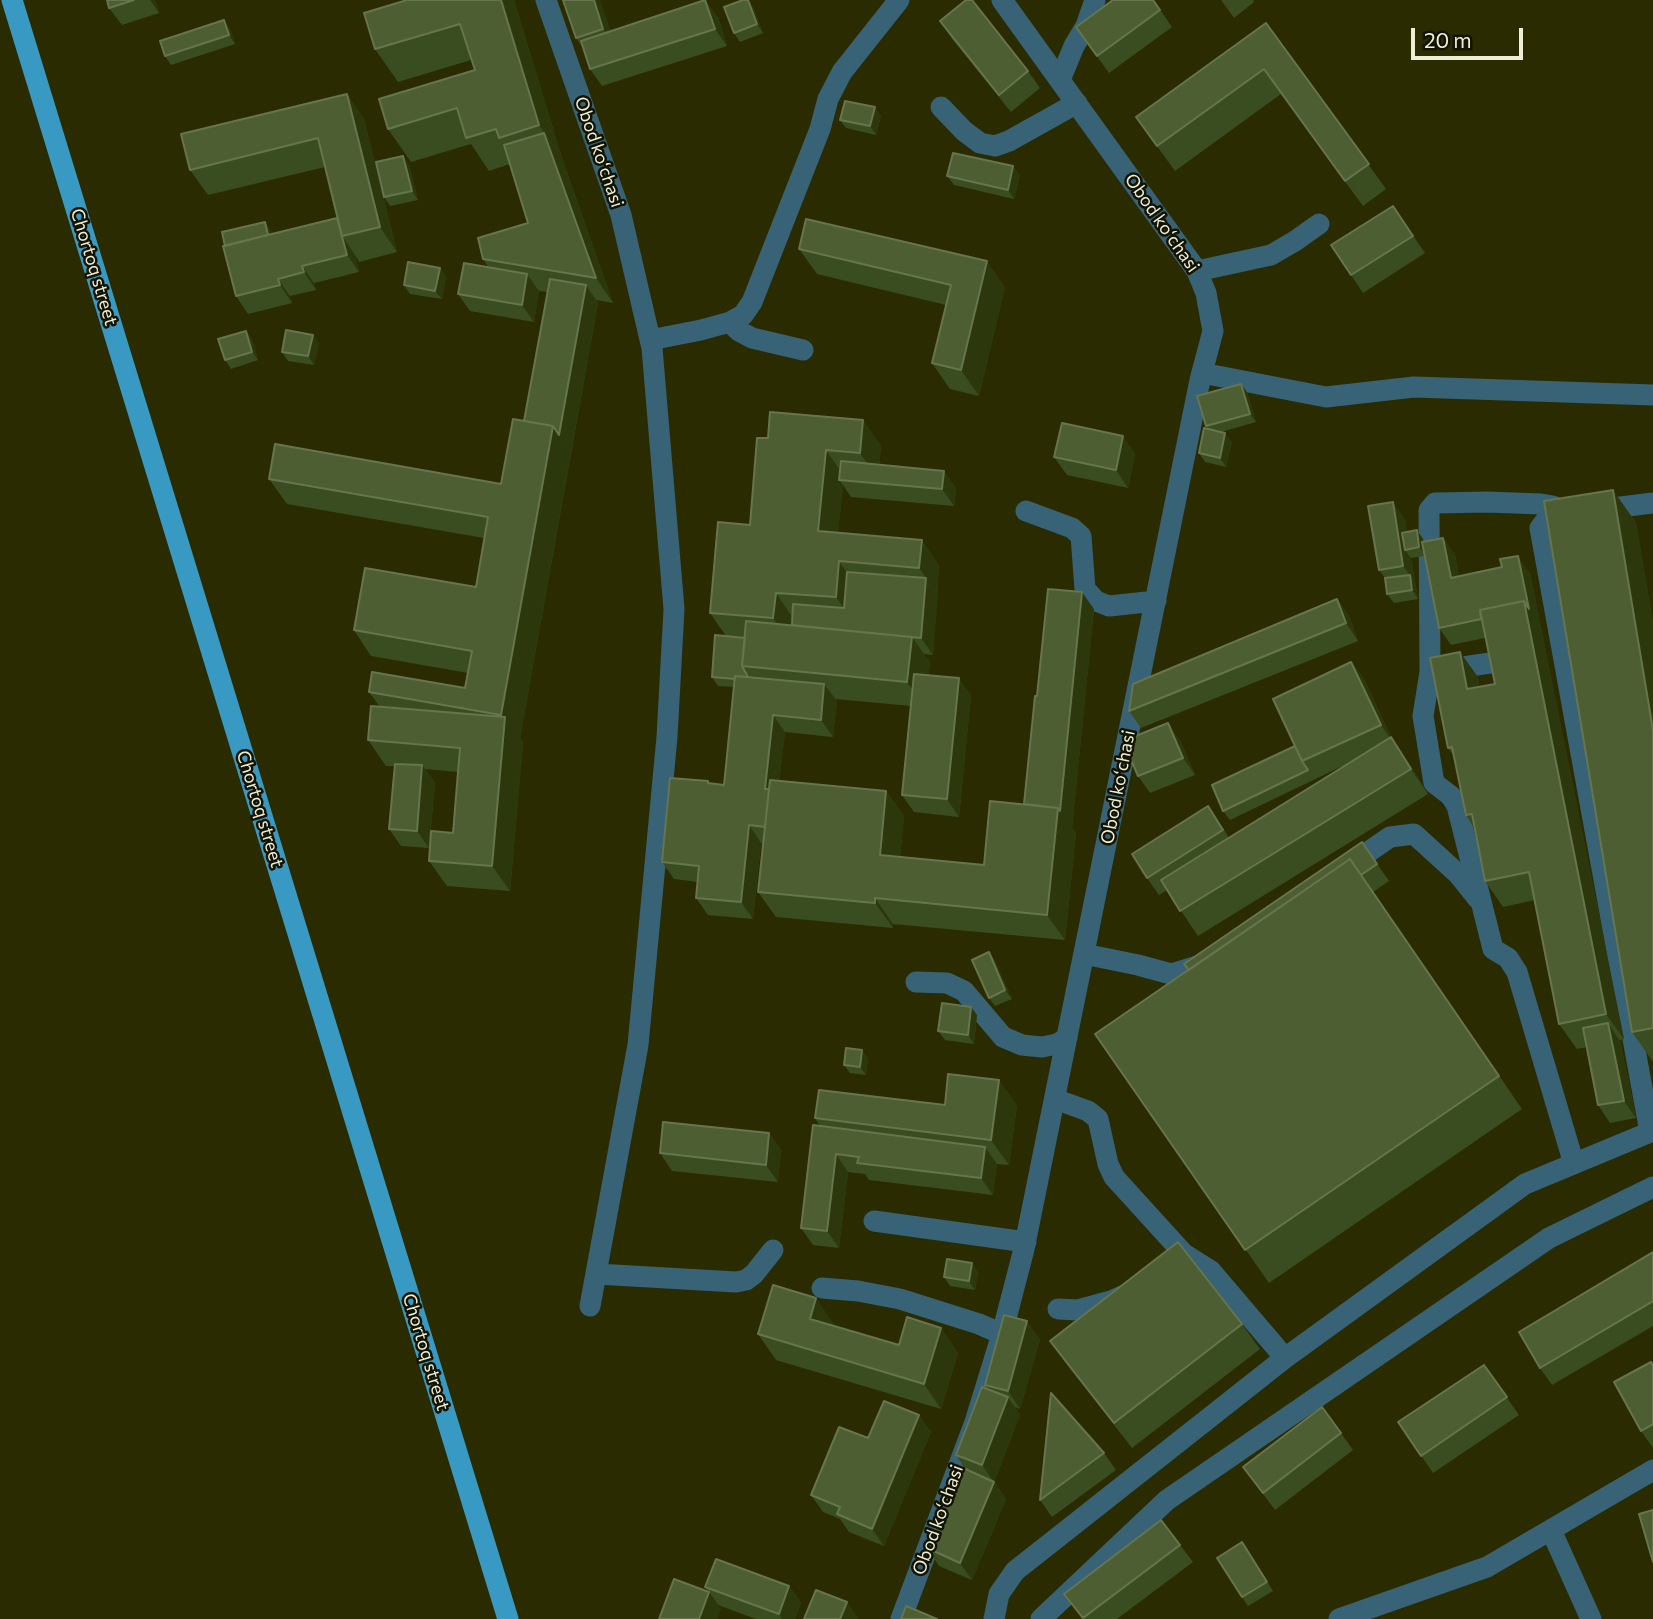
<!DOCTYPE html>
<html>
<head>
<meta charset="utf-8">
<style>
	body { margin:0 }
	#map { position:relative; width:1653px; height:1619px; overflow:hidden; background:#2b2b00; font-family:Commissioner,sans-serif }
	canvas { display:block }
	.scale { position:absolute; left:1411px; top:28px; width:112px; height:32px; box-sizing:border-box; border:4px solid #edeed6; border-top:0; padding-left:9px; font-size:21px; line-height:24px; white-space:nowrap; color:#edeed6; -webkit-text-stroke:5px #131303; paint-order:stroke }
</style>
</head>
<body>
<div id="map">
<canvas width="1653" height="1619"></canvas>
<div class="scale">20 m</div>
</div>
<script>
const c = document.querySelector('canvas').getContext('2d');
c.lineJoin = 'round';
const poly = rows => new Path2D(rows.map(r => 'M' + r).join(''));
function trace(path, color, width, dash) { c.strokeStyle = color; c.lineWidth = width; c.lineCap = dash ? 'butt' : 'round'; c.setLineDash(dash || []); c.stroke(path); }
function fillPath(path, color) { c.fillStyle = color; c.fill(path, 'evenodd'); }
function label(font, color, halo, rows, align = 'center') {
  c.font = font + ' Commissioner,sans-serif'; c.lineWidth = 5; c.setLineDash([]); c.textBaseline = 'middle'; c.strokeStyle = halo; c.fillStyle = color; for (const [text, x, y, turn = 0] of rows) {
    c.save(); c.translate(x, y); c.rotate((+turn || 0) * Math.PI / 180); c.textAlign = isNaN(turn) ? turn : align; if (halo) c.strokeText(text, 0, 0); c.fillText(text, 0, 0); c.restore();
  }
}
trace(poly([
	[546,0,621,215,652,348,674,609,667,737,638,1045,590,1306],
	[1060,80,1074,46,1086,26,1095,0],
	[941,107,964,131,980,143,995,146,1009,141,1077,103],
	[1197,271,1271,255,1295,241,1319,224],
	[730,322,739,331,752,338,803,350],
	[650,340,701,330,730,322,743,315,752,302,820,129,828,99,842,72,899,0],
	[1202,373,1326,397,1414,387,1653,395],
	[1026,511,1072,528,1081,536,1085,589,1096,601,1109,606,1156,601],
	[1490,663,1430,672,1423,716,1434,783,1451,796,1457,806,1493,949,1508,958,1517,972,1574,1164],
	[1430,672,1429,510,1435,503,1487,502,1541,504,1553,506,1562,513],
	[1345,868,1390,837,1414,834,1458,874,1478,899],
	[1084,954,1138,965,1171,974,1204,964,1214,957],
	[916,982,947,983,964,991,1003,1037,1022,1045,1042,1047,1057,1044,1067,1038],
	[1055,1099,1088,1111,1098,1119,1108,1164,1114,1177,1184,1254,1211,1271,1285,1358],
	[1650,1132,1540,528,1549,516,1653,503],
	[874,1221,1026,1242],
	[597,1274,736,1282,746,1280,754,1274,773,1250],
	[822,1288,858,1291,900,1299,979,1324,1002,1334],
	[1058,1309,1078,1310,1111,1301,1122,1296],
	[1551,1530,1591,1619],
	[901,1619,975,1422,1002,1334,1024,1249,1200,380,1213,331,1206,293,1197,271,1002,0],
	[994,1619,999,1594,1015,1571,1285,1358,1525,1184,1653,1131],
	[1041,1619,1167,1500,1549,1238,1653,1187],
	[1339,1619,1487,1567,1653,1470]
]), '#386276', 21);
trace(poly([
	[12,0,508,1619]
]), '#3899c3', 21);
fillPath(poly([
	[107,0,155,0,159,13,122,25,109,8],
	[407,0,514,0,562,158,613,303,596,300,598,303,520,738,523,743,510,891,447,886,429,861,453,833,458,772,425,769,435,783,429,848,401,846,389,829,395,766,386,766,368,740,380,707,369,692,465,688,468,673,371,656,354,630,476,587,484,538,287,504,269,479,501,484,524,421,547,292,539,291,534,322,470,311,458,294,489,268,483,259,528,223,510,164,489,171,471,144,411,162,388,129,475,70,471,60,398,82,375,49],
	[563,0,611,31,718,17,727,46,602,86,590,69,583,48,576,38],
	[748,0,753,7,763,33,740,42,734,33],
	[1153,0,1172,27,1109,73,1076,27],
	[1221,0,1253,0,1254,2,1234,18],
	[940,21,1028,71,1040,88,1011,112,952,39],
	[1266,23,1386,189,1363,206,1281,94,1175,171,1136,117],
	[230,29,235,44,171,65,165,56],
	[347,94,364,119,397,252,359,262,355,255,359,272,314,283,316,290,290,296,292,303,248,314,236,296,271,231,272,235,337,218,325,167,208,195,190,170],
	[881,116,876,135,846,128,840,120],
	[409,165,418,200,390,206,384,197],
	[1020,175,1014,199,954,185,947,176],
	[1405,223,1425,253,1363,293,1351,275],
	[799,249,1005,287,979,396,950,389,932,363,946,305,817,274],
	[440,268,446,277,442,299,410,294,404,285],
	[246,331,252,339,258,360,231,369,225,360],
	[319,343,314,365,288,361,282,352],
	[1247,392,1256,422,1221,432,1232,442,1226,467,1205,462,1199,453,1208,429,1206,426],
	[757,438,881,445,879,465,956,488,954,506,851,497,843,485,838,532,939,565,933,655,924,654,930,662,928,675,971,695,959,817,914,812,902,795,911,706,835,699,837,701,833,737,785,732,779,781,886,791,904,816,900,857,984,865,1024,804,1037,696,1094,609,1072,828,1076,833,1065,940,893,924,893,928,776,917,758,892,763,843,761,843,753,919,708,915,696,898,698,882,674,879,662,862,708,781,709,783,724,785,734,687,718,686,712,677,726,636,710,613,750,525],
	[1135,453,1128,488,1067,475,1054,457],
	[1613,490,1636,523,1653,623,1653,1062,1632,1032],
	[1405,519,1407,532,1417,530,1423,539,1423,542,1443,538,1455,555,1459,576,1530,573,1624,1039,1620,1040,1636,1118,1610,1123,1598,1105,1587,1047,1577,1049,1559,1024,1535,900,1503,907,1485,881,1474,828,1466,815,1454,756,1448,748,1478,677,1479,687,1495,684,1485,638,1451,645,1439,628,1425,556,1411,558,1418,599,1394,603,1387,594,1385,578,1379,570],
	[1337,599,1349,616,1358,641,1141,728,1129,711],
	[1351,662,1364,679,1391,737,1409,763,1428,794,1198,936,1167,890,1159,895,1147,878,1220,823,1229,838,1353,761,1230,820,1223,811,1295,746],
	[1180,740,1195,775,1150,793,1138,776],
	[1362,842,1389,881,1373,892,1522,1109,1269,1283,1095,1034,1189,970],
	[989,952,995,961,1012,999,995,1006,989,998],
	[971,1007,977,1015,974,1044,945,1040,938,1031],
	[862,1050,868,1059,866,1075,850,1073,844,1065],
	[945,1105,1017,1105,1009,1165,997,1164,993,1195,869,1180,865,1174,848,1172,839,1248,813,1245,801,1228,820,1126,815,1118],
	[769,1133,781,1150,778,1182,672,1171,660,1153],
	[1653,1252,1653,1326,1552,1385,1540,1368],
	[978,1272,975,1290,950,1286,944,1277],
	[834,1324,834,1326,899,1345,941,1328,958,1353,941,1409,776,1360,758,1334],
	[1242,1324,1260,1349,1132,1448,1068,1366,1050,1341],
	[1040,1339,1020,1409,1015,1407,1020,1415,994,1482,1006,1499,972,1580,939,1566,927,1548,966,1470,956,1455,988,1390,985,1385],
	[1484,1365,1519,1415,1433,1473,1398,1422],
	[1653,1365,1653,1448,1641,1431],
	[919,1415,931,1432,884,1546,849,1532,840,1519,823,1512,811,1495,868,1438],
	[1341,1433,1353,1450,1275,1510,1243,1467],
	[1104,1453,1116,1470,1052,1517,1040,1500],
	[1180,1545,1193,1562,1117,1619,1082,1619,1064,1594],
	[1248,1551,1273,1591,1248,1606,1242,1597],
	[789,1586,801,1603,795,1619,756,1619,718,1605,721,1609,705,1587]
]), '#3a4d20');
fillPath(poly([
	[150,0,155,0,159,13],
	[501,0,514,0,562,158,539,125],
	[594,0,600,0,616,46,603,29],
	[705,0,718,17,727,46,715,29],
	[748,0,753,7,763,33,757,24],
	[224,20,230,29,235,44,229,35],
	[347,94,364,119,397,252,380,227],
	[875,107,881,116,876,135,870,126],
	[544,133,562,158,613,303,596,278],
	[403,156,409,165,418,200,412,191],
	[1013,166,1020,175,1014,199,1008,190],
	[1393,206,1405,223,1425,253,1413,236],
	[265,222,271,231,276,254,270,245],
	[343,237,355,255,359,272,347,255],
	[987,261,1005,287,979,396,961,370],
	[302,266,314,283,316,290,304,272],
	[440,268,446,277,442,299,435,291],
	[527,274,539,291,534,322,522,305],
	[278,279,290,296,292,303,280,285],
	[586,285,598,303,571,452,559,435],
	[246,331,252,339,258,360,252,352],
	[313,335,319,343,314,365,308,356],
	[1241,384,1247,392,1256,422,1250,414],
	[863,420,881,445,878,479,860,453],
	[553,426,571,452,520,738,523,743,510,891,492,866,505,721,501,715],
	[1225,433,1232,442,1226,467,1220,458],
	[1123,436,1135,453,1128,488,1116,470],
	[826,450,844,476,839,480,843,485,836,556,818,531],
	[944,471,956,488,954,506,942,489],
	[1613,490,1636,523,1653,623,1653,730],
	[1393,502,1405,519,1410,549,1405,550,1411,558,1418,599,1412,590,1410,575,1403,566],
	[1417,530,1423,539,1426,556,1419,547],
	[1443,538,1455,555,1463,595,1451,578],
	[922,540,939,565,937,594,919,568],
	[1518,556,1530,573,1624,1039,1606,1014,1524,601],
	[839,561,857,587,854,623,836,597],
	[926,578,938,595,933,655,921,638],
	[1082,592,1094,609,1072,828,1076,833,1065,940,1047,915,1058,808],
	[776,593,793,618,791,644,773,618],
	[1337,599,1349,616,1358,641,1346,623],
	[912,637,930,662,925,708,907,682],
	[1460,652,1478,677,1485,715,1467,689],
	[1351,662,1364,679,1393,742,1381,725],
	[959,678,971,695,959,817,947,799],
	[824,684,837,701,833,737,821,720],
	[773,715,785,732,778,794,765,789],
	[1168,723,1180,740,1195,775,1183,758],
	[1391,737,1409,763,1428,794,1411,769],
	[422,765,435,783,429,848,417,831],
	[886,791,904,816,898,880,880,855],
	[749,825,761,843,753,919,741,902],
	[875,898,893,924,893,928,875,903],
	[989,952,995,961,1012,999,1005,990],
	[971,1007,977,1015,974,1044,968,1035],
	[1608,1023,1620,1041,1636,1118,1624,1101],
	[862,1050,868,1059,866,1075,860,1067],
	[999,1080,1017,1105,1009,1165,991,1140],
	[769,1133,781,1150,778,1182,766,1165],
	[985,1147,997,1164,993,1195,981,1178],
	[836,1154,848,1172,839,1248,827,1231],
	[972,1263,978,1272,975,1290,969,1281],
	[816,1298,834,1324,828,1344,810,1319],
	[1027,1321,1040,1339,1020,1409,1008,1391],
	[941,1328,958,1353,941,1409,924,1384],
	[1008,1397,1020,1415,994,1482,1006,1499,972,1580,960,1563,994,1482,982,1465],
	[919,1415,931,1432,884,1546,872,1529],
	[789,1586,801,1603,795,1619,782,1619,779,1614],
	[709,1592,721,1609,718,1619,699,1619],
	[847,1602,859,1619,840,1619]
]), '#2c380b');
const building = poly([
	[107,0,134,0,109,8,107,0],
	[407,0,501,0,539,125,499,138,496,129,466,138,457,108,388,129,379,99,475,70,460,24,375,49,364,13,407,0],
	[563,0,594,0,603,29,576,38,563,0],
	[705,0,715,29,590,69,581,41,705,0],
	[743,0,748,0,757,24,734,33,724,7,743,0],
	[966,0,972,0,1028,71,999,95,940,21,966,0],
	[1113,0,1153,0,1160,10,1097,56,1076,27,1113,0],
	[224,20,229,35,165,56,160,41,224,20],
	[1266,23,1369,164,1345,181,1264,69,1157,146,1136,117,1266,23],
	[347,94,380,227,342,236,318,138,190,170,181,134,347,94],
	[845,101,875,107,870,126,840,120,845,101],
	[544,133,596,278,483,259,478,238,528,223,504,145,544,133],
	[953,153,1013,166,1008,190,947,176,953,153],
	[403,156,412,191,384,197,376,162,403,156],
	[1393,206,1413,236,1351,275,1331,245,1393,206],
	[337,218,347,255,302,266,304,272,278,279,280,285,236,296,223,246,337,218],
	[806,219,987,261,961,370,932,363,951,285,799,249,806,219],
	[265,222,268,235,225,246,222,232,265,222],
	[408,262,440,268,435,291,404,285,408,262],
	[464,263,527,274,522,305,458,294,464,263],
	[550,279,586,285,559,435,553,426,524,421,550,279],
	[286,330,313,335,308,356,282,352,286,330],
	[246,331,252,352,225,360,218,339,246,331],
	[1241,384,1250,414,1206,426,1197,396,1241,384],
	[770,412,863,420,860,453,826,450,818,531,922,540,919,568,839,561,836,597,776,593,773,618,710,613,718,522,750,525,757,438,768,438,770,412],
	[513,419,553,426,501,715,369,692,372,672,465,688,472,651,354,630,365,568,476,587,488,517,269,479,275,444,501,484,513,419],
	[1062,423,1123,436,1116,470,1054,457,1062,423],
	[1204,428,1225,433,1220,458,1199,453,1204,428],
	[841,461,944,471,942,489,839,480,841,461],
	[1613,490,1653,730,1653,1028,1632,1032,1544,501,1613,490],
	[1393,502,1403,566,1379,570,1368,506,1393,502],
	[1417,530,1419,547,1405,550,1402,533,1417,530],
	[1443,538,1451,578,1502,567,1500,559,1518,556,1529,609,1524,601,1480,610,1481,619,1439,628,1422,542,1443,538],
	[847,572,926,578,921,638,792,625,793,604,844,608,847,572],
	[1410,575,1412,590,1387,594,1385,578,1410,575],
	[1048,589,1082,592,1060,811,1058,808,1024,804,1035,696,1037,696,1048,589],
	[1337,599,1346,623,1129,711,1133,684,1337,599],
	[1524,601,1606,1014,1559,1024,1529,872,1485,881,1472,814,1466,815,1452,747,1448,748,1430,658,1460,652,1467,689,1495,684,1480,610,1524,601],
	[746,621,912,637,907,682,742,666,746,621],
	[715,635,745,638,742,666,748,677,735,676,735,679,712,677,715,635],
	[1351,662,1381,725,1302,761,1273,699,1351,662],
	[914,674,959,678,947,799,902,795,914,674],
	[735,676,824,684,821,720,773,715,765,789,769,789,765,827,749,825,741,902,696,898,699,866,662,862,670,778,708,781,708,783,724,785,735,676],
	[371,706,505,717,492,866,429,861,431,831,453,833,460,748,368,740,371,706],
	[1168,723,1183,758,1138,776,1123,741,1168,723],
	[1391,737,1411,769,1180,911,1161,880,1391,737],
	[1295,746,1302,761,1308,770,1223,811,1212,785,1295,746],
	[395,764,422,765,417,831,389,829,395,764],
	[770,780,886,791,880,855,984,865,990,801,1058,808,1047,915,875,898,875,903,758,892,770,780],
	[1208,806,1223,830,1147,878,1132,854,1208,806],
	[1362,842,1377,864,1361,875,1350,859,1189,970,1184,964,1362,842],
	[1350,859,1499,1076,1245,1250,1095,1034,1350,859],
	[989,952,1005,990,989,998,972,960,989,952],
	[942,1003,971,1007,968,1035,938,1031,942,1003],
	[1608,1023,1624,1101,1598,1105,1583,1028,1608,1023],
	[846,1048,862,1050,860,1067,844,1065,846,1048],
	[948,1074,999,1080,991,1140,815,1118,819,1090,945,1105,948,1074],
	[663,1122,769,1133,766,1165,660,1153,663,1122],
	[813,1125,985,1147,981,1178,857,1163,859,1157,836,1154,827,1231,801,1228,813,1125],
	[1178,1242,1242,1324,1114,1423,1050,1341,1178,1242],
	[1653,1252,1653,1301,1540,1368,1519,1332,1653,1252],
	[947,1259,972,1263,969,1281,944,1277,947,1259],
	[773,1285,816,1298,810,1319,899,1345,907,1317,941,1328,924,1384,758,1334,773,1285],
	[1004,1315,1027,1321,1008,1391,985,1385,1004,1315],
	[1651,1362,1653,1366,1653,1424,1641,1431,1614,1382,1651,1362],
	[1484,1365,1507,1397,1421,1456,1398,1422,1484,1365],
	[982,1387,1008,1397,982,1465,956,1455,982,1387],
	[1051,1393,1104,1453,1040,1500,1051,1393],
	[884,1401,919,1415,872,1529,837,1514,840,1507,811,1495,839,1427,868,1438,884,1401],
	[1322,1407,1341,1433,1263,1493,1243,1467,1322,1407],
	[961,1467,994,1482,960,1563,927,1548,961,1467],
	[1653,1510,1653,1562,1639,1514,1653,1510],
	[1161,1520,1180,1545,1083,1618,1064,1594,1161,1520],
	[1242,1542,1267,1582,1242,1597,1217,1558,1242,1542],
	[716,1559,789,1586,779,1614,705,1587,716,1559],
	[674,1579,709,1592,699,1619,659,1619,674,1579],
	[816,1590,847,1602,840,1619,804,1619,816,1590],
	[906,1606,937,1619,901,1619,906,1606]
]);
fillPath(building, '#4d5e33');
trace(building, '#66754d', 2);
label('18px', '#edeed6', '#131303', [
	["Obod koʻchasi",599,152,71],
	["Obod koʻchasi",1162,223,55],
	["Chortoq street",94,267,73],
	["Obod koʻchasi",1118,787,-79],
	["Chortoq street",260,809,73],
	["Chortoq street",426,1352,73],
	["Obod koʻchasi",938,1520,-70]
]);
</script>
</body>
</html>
